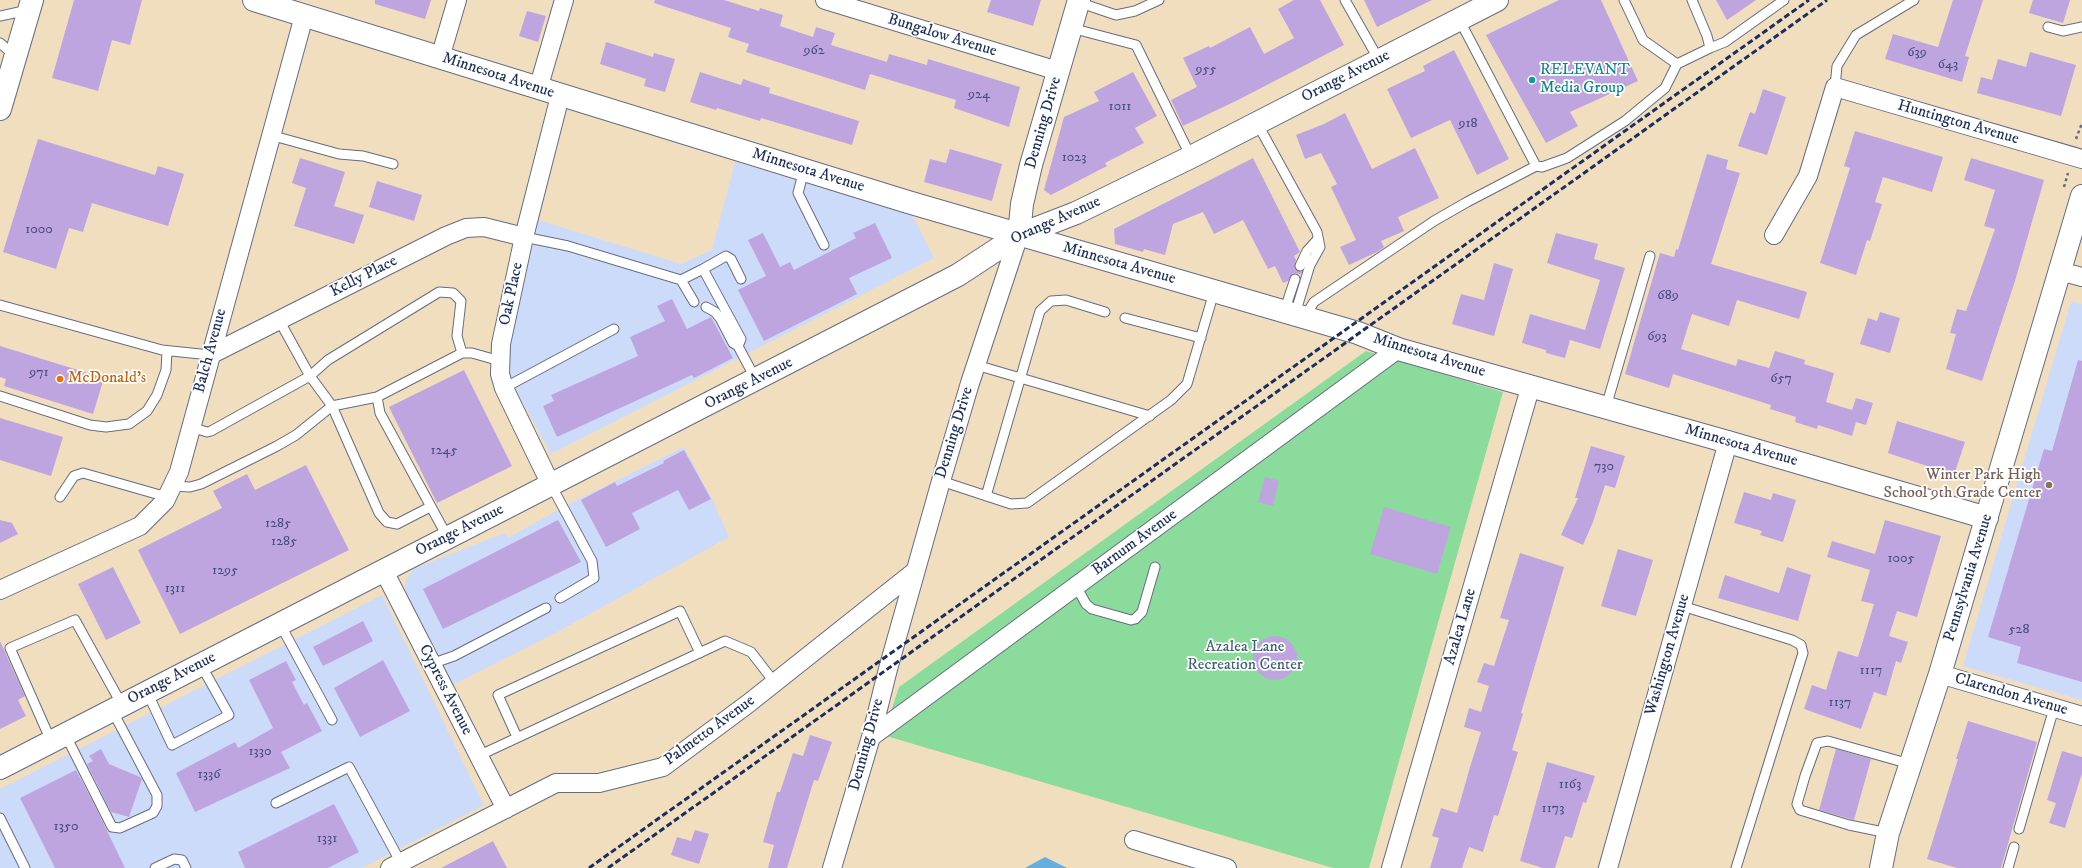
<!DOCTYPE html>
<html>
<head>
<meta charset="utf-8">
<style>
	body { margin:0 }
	canvas { display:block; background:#f1debf }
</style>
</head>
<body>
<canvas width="2082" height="868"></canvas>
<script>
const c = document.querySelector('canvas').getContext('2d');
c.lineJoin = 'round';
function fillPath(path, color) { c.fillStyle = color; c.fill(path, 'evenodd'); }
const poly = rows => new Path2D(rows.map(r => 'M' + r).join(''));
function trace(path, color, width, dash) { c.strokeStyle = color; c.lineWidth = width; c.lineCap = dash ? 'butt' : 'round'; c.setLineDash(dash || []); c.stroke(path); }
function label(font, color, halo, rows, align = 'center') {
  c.font = font + ' "IM FELL DW Pica",serif'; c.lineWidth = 3.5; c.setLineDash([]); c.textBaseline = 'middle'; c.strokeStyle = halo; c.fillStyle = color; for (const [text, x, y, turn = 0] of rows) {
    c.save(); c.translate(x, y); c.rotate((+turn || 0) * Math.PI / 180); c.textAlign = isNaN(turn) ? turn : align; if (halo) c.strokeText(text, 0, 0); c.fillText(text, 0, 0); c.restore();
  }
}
fillPath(poly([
	[735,162,912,214,934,258,551,454,508,376,505,354,538,220,681,264,712,250],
	[2071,301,2082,304,2082,700,1963,666],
	[684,447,714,503,729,537,561,630,453,685,404,595,406,580,413,569,504,533,509,537,577,500],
	[382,595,484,805,362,868,0,868,0,789]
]), '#cddbfa');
fillPath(poly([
	[1366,351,1503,392,1369,868,1333,868,883,735,899,687]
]), '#8bdc9c');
fillPath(poly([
	[1045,857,1067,868,1025,868]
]), '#66aedd');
fillPath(poly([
	[74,0,142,0,130,45,112,40,98,91,52,78],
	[375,0,431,0,425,19,375,4],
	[655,0,724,0,759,11,760,8,783,15,780,26,813,37,816,27,835,33,831,45,887,62,889,54,927,65,928,59,1020,87,1009,127,954,108,956,100,870,74,865,90,746,52,749,44,728,37,731,28,654,3],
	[991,0,1041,0,1033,26,987,12],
	[1294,0,1320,0,1344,45,1236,101,1183,126,1171,100,1197,87,1183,58,1209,46,1210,48,1250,27,1264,54,1294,38,1278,9],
	[1364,0,1432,0,1377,27],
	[1559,0,1601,0,1638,81,1570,112,1578,126,1546,143,1486,35],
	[1716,0,1756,0,1727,20],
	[1953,0,1983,0,1965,56,1969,57,1962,82,1885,59,1893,34,1938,47],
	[2033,0,2070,0,2063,23,2029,13],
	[527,11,546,16,538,42,519,36],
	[606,42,653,57,654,53,675,59,665,92,644,86,646,79,600,64],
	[1454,50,1509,159,1477,175,1450,120,1411,138,1387,89,1425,71,1423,66],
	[2030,52,2076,65,2061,116,1977,93,1981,77,1992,80,1998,59,2026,67],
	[700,72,741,85,743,79,770,88,769,93,859,121,852,145,761,118,760,121,717,108,716,110,690,102],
	[1133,72,1157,116,1135,128,1144,143,1105,163,1107,166,1051,195,1044,190,1064,117,1099,101,1094,92],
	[1763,89,1786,97,1767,155,1738,146,1750,112,1755,114],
	[1345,113,1372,169,1415,148,1439,198,1398,217,1404,231,1381,241,1384,247,1377,252,1349,265,1340,247,1356,240,1331,187,1337,184,1321,153,1305,159,1296,135,1324,124],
	[1855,131,1943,157,1932,192,1883,177,1875,202,1882,204,1870,241,1867,240,1856,275,1820,263,1850,168,1844,166],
	[38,139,155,175,158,166,184,174,168,226,92,203,83,232,69,228,56,269,3,252],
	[950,149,1002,164,992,201,924,182,930,159,946,163],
	[1707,154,1728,160,1726,169,1740,173,1711,264,1807,292,1799,319,1737,300,1729,326,1692,314,1681,349,1736,366,1738,359,1769,368,1775,351,1805,360,1804,364,1834,373,1826,402,1852,410,1856,398,1873,403,1866,425,1856,422,1852,436,1818,425,1817,429,1795,422,1796,417,1770,409,1771,405,1673,374,1669,388,1625,374,1660,253,1674,257,1676,249,1678,250],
	[300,158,345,172,334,206,364,215,354,244,294,226,306,188,292,183],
	[1253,158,1300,252,1294,256,1296,260,1295,269,1302,272,1301,274,1293,273,1288,281,1283,283,1275,266,1268,269,1243,220,1214,234,1203,212,1173,224,1165,255,1144,249,1143,252,1115,244,1114,229],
	[1971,158,2044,180,2015,281,1982,381,1946,369,1956,334,1950,333,1957,309,1966,311,1995,229,1984,226,1995,190,1964,180],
	[377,181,422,195,414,221,369,207],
	[875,223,892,258,849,278,857,294,764,341,738,290,766,276,748,240,763,233,780,267,790,262,794,270,856,238,853,233],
	[1556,233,1598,244,1594,259,1625,268,1600,349,1570,340,1565,358,1546,353,1546,350,1522,343,1530,314,1585,330,1600,280,1547,263],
	[1494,263,1513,269,1494,336,1452,324,1461,294,1484,300],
	[672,299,687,329,711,317,733,358,694,378,692,375,557,437,543,406,554,401,551,395,638,356,630,337,665,321,657,306],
	[1880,312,1900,318,1890,353,1860,344,1868,318,1877,321],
	[0,346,104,378,93,414,4,386,6,379,0,377],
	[2078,360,2082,361,2082,682,2017,663,2021,647,1988,637,2044,449,2052,451],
	[464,370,512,466,437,503,389,407],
	[0,418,63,437,51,476,0,460],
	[1897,421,1965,442,1954,475,1888,453],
	[1591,446,1625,456,1615,488,1605,485,1593,522,1583,545,1561,535,1578,498,1575,498],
	[684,450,711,499,689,510,678,490,632,513,640,529,606,547,581,500,615,482,617,486,664,463,663,461],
	[306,465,349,550,180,634,138,550,222,508,213,491,247,474,255,490],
	[1265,477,1279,481,1273,506,1258,502],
	[1744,492,1771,500,1773,493,1796,500,1783,542,1760,535,1762,531,1734,523],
	[1384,507,1451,527,1437,574,1370,554],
	[0,520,12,523,18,534,0,543],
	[558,520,581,562,443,629,423,589],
	[1885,520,1941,536,1917,617,1897,611,1889,636,1908,642,1901,663,1896,661,1886,696,1874,692,1861,729,1804,709,1812,685,1826,690,1838,651,1858,657,1874,604,1861,601,1870,570,1827,557,1832,541,1875,554],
	[1618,549,1653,560,1636,616,1601,606],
	[1520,553,1564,567,1521,713,1523,714,1512,750,1518,752,1498,816,1494,815,1483,852,1469,847,1462,868,1430,868,1439,838,1432,836,1441,808,1457,813,1470,767,1481,732,1464,727,1469,708,1481,712,1489,686,1477,682,1484,663,1494,666,1509,620,1500,618],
	[113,567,141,623,106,640,78,584],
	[1787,567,1811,575,1798,621,1718,598,1725,575,1779,593],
	[363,621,373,641,323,666,313,647],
	'1253 658a22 22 0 1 1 44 0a22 22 0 1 1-44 0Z',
	[0,641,25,696,18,700,26,716,0,729],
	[383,660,410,711,360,737,334,688],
	[286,661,296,680,292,682,304,705,307,703,322,731,281,752,290,768,195,812,176,773,235,742,238,748,273,728,249,680],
	[1968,721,2037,742,2001,868,1957,868,1927,859,1958,759,1956,759],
	[810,735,832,742,818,781,814,780,787,868,768,868,774,845,763,842,777,792,780,792,793,753,803,756],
	[101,749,109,764,140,777,142,779,129,817,111,812,87,764,93,761,89,756],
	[1836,749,1871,759,1854,820,1819,810],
	[2062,751,2082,757,2082,773,2065,828,2049,823,2056,803,2047,800],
	[1547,762,1595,776,1586,803,1583,802,1572,838,1565,836,1555,868,1543,868,1520,861],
	[76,770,95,806,125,868,55,868,20,798],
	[334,804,359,852,328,868,245,868,238,852],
	[695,830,709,834,699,864,671,855,677,837,691,841],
	[493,841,507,868,441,868]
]), '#bfa5e0');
const service = poly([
	[1345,0,1379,60],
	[1624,0,1643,40,1677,64,1710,48,1707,36,1692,0],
	[1078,2,1116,15,1135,11,1159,0],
	[0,16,28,10],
	[1459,19,1536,166,1542,167,1567,158,1625,121,1665,88,1677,64],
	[2048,27,2063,31,2082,27],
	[1071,28,1136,45,1191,157],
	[0,43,15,56],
	[1710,48,1725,42,1784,0],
	[1835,87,1837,66,1856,35,1914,0],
	[1257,123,1317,232,1320,247,1310,265,1295,314],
	[270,135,339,154,363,156,393,164],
	[804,170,798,193,824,245],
	[524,237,568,246,681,280],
	[1300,266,1307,251,1318,239],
	[703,269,726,256,731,259,741,279],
	[694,302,681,280,703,269,741,339,738,346],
	[0,305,162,350,210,355],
	[706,307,715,312,720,318,733,343,738,346,756,380],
	[1284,312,1295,279],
	[1125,318,1201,338],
	[1304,318,1314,302,1434,221,1467,202,1536,166],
	[279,320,310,376,332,406,379,513,387,522,397,524,430,507],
	[976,365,1150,416],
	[504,388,614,329],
	[0,396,90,425,106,427,129,424,147,411,157,395,166,370,167,351],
	[377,397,380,413,448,538],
	[1606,407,1650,256],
	[191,427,207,432,211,431,310,376,328,360,439,292,453,293,461,301,457,336,462,353],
	[941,481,1011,504,1027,503,1171,400,1187,384,1214,292],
	[551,485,592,561,594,578,560,598],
	[172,486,190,487,201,484,277,446,296,435,332,406,377,397,462,353,472,353,500,361],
	[986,496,1040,311,1051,301,1066,300,1105,312],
	[60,497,74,476,83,473,167,497],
	[1076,586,1086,604,1092,609,1131,620,1135,619,1142,612,1155,567],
	[1682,606,1792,640,1801,645,1803,653,1736,868],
	[280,624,332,720],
	[431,664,454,656,546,608],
	[147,692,172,745,229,715,201,665],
	[65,734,112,827,120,828,153,813,157,806,157,795,112,710],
	[517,737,498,695,680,611,700,653],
	[51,741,10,648,75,620,122,705],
	[478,756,725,641,751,652,775,683],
	[276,803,349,767,401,863],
	[0,818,25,868],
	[2019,829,2054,708],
	[1888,833,1849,825,1800,810,1797,804,1805,776,1817,743,1828,741,1910,764],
	[155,868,174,859,182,860,186,868],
	[2008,868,2014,847]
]);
const minor = poly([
	[825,0,1058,71],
	[440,58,457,0],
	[538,89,564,0],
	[1774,235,1808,176,1835,87,2082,159],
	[2060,271,2082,277],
	[210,355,446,236,466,228,484,227,524,237],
	[551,485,504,388,500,374,501,344,524,237,560,96],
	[384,571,506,809],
	[0,590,140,526,165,501,179,472,304,16],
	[1940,674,2082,716],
	[871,737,1398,349],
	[1134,840,1227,868],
	[390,868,556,783,599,783,663,767,749,703,914,572],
	[832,868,871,737,888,669,941,481,970,383,1019,235],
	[1391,868,1531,385],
	[1608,868,1728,442]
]);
const tertiary = poly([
	[254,0,908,202,1358,333,1398,349,1728,442,1987,518],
	[1019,235,1022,204,1031,165,1079,0],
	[1881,868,1888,833,1940,674,2082,196]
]);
const primary = poly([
	[0,109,32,0],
	[0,768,958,275,1019,235,1076,213,1191,157,1497,0]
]);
trace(service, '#666c80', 11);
trace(minor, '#666c80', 20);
trace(tertiary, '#666c80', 24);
trace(primary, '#666c80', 24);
trace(poly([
	[2076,139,2082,123],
	[2064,187,2068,173]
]), '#666c80', 2.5, [3, 3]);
trace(service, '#fff', 9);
trace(minor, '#fff', 18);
trace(tertiary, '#fff', 22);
trace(primary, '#fff', 22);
trace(poly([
	[589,868,1809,0],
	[608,868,1827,0]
]), '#1b2f5e', 3, [6, 3]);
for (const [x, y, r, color] of [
	[1532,80,4,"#0f9aa8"],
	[60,379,4,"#e8710a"],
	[2049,485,4,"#8d6e63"]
]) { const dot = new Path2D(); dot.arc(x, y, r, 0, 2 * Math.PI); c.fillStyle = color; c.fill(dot); trace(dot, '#fff', 1.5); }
label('14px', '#444c7e', null, [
	["962",814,51],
	["639",1917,53],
	["643",1948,65],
	["955",1206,70],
	["924",979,95],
	["1011",1120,107],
	["918",1468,124],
	["1023",1074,158],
	["1000",39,230],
	["689",1668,296],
	["693",1657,337],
	["971",39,373],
	["657",1781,379],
	["1245",444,451],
	["730",1604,467],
	["1285",278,524],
	["1285",284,542],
	["1005",1901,559],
	["1295",225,571],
	["1311",175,589],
	["528",2019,630],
	["1117",1871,671],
	["1137",1840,703],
	["1330",260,752],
	["1336",209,775],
	["1163",1570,785],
	["1173",1553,809],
	["1350",66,827],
	["1331",327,839]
]);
label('16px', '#1b2f5e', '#fff', [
	["Bungalow Avenue",942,36,17],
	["Minnesota Avenue",498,76,18],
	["Orange Avenue",1346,77,-27],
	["Denning Drive",1044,123,-74],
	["Huntington Avenue",1958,123,16],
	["Minnesota Avenue",808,171,17],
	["Orange Avenue",1056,221,-24],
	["Minnesota Avenue",1119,264,16],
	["Kelly Place",364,277,-27],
	["Oak Place",512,294,-78],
	["Balch Avenue",211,351,-75],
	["Minnesota Avenue",1429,356,17],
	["Orange Avenue",749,384,-27],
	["Denning Drive",955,433,-73],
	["Minnesota Avenue",1741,446,16],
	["Orange Avenue",460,531,-27],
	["Barnum Avenue",1135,543,-36],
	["Pennsylvania Avenue",1969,578,-73],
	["Azalea Lane",1461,627,-74],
	["Washington Avenue",1668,655,-74],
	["Orange Avenue",172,679,-27],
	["Cypress Avenue",445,690,63],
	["Clarendon Avenue",2011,695,16],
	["Palmetto Avenue",710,731,-36],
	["Denning Drive",867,745,-75]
]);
label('16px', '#0d838f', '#fff', [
	["RELEVANT",1540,71],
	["Media Group",1540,89]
], 'left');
label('16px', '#c56008', '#fff', [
	["McDonald's",68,379]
], 'left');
label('16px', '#785e54', '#fff', [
	["Winter Park High",2041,476],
	["School 9th Grade Center",2041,494]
], 'right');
label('16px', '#3d6371', '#fff', [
	["Azalea Lane",1245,648],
	["Recreation Center",1245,666]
]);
</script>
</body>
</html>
